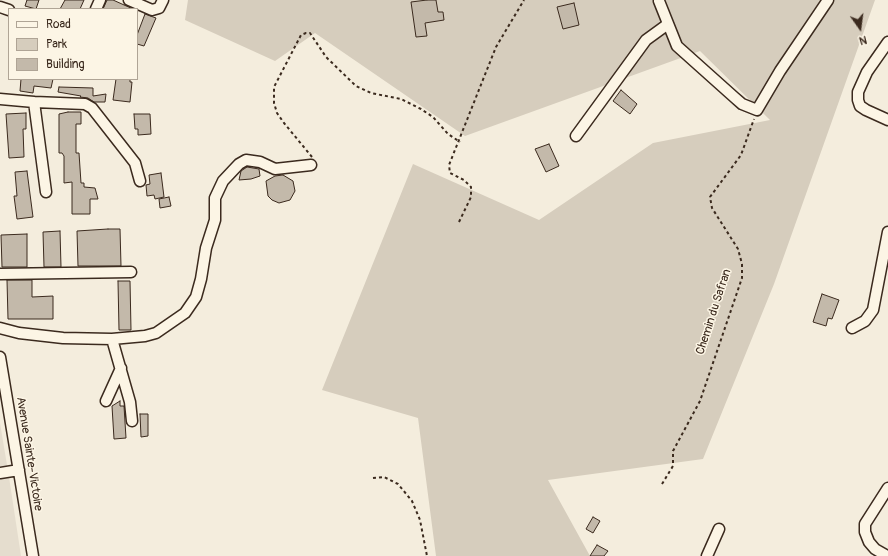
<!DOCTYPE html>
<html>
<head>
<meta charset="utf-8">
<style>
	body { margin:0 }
	#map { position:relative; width:888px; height:556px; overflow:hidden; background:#f4eddd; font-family:Pangolin,sans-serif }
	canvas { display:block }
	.legend { position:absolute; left:8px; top:8px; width:130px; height:72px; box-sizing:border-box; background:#fcf5e5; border:1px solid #afa495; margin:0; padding:5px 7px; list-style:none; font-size:12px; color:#3b2a1e }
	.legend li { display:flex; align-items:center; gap:8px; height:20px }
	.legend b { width:20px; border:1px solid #afa495 }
	.north { position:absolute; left:840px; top:8px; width:40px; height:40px; -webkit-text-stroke:3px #fcf5e5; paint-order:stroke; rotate:166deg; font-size:11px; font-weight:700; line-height:16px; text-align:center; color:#3b2a1e }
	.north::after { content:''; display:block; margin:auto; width:14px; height:18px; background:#3b2a1e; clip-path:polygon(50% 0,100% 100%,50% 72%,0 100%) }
</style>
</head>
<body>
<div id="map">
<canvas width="888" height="556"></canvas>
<ul class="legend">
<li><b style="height:5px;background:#fcf5e5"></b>Road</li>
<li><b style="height:11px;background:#d6cdbd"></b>Park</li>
<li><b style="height:11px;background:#c3b9aa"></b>Building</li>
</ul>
<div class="north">N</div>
</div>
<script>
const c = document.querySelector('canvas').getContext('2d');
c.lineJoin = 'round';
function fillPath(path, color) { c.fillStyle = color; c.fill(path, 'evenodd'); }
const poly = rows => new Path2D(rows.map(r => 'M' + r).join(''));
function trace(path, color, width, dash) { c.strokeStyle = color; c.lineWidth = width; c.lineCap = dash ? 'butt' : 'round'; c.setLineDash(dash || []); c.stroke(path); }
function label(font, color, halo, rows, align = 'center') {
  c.font = font + ' Pangolin,sans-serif'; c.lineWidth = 3; c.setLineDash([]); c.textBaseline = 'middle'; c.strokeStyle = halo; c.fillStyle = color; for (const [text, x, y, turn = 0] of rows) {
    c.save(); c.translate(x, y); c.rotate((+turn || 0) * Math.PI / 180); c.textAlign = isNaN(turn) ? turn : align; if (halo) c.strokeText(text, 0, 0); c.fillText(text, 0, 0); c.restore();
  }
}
fillPath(poly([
	[0,423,9,477,21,556,0,556]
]), '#e5ddce');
fillPath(poly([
	[188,0,875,0,774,284,703,459,548,480,590,556,436,556,418,418,322,390,413,164,539,220,653,143,770,120,700,51,465,136,315,33,275,61,185,20]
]), '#d6cdbd');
const building = poly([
	[27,0,39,0,36,9,25,6,27,0],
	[65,0,84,0,80,9,60,9,65,0],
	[107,0,113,0,133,9,103,9,107,0],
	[427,0,436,0,438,12,443,12,444,20,425,23,427,36,416,37,411,2,427,0],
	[574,3,579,25,563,29,557,7,574,3],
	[145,14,156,18,144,46,137,44,137,35,145,14],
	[21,79,53,79,51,88,34,86,33,93,20,91,21,79],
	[116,79,130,79,130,82,132,82,130,102,113,100,116,79],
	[59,87,93,88,93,96,106,94,105,102,94,102,88,98,80,97,81,96,58,92,59,87],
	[621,90,637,104,630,114,613,101,621,90],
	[68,112,81,112,81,124,76,124,76,153,79,153,81,183,84,183,84,187,95,188,98,199,90,199,90,214,72,214,72,182,64,183,64,156,62,153,59,153,59,114,68,112],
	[26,113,26,129,23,129,24,157,9,158,6,114,26,113],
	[134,114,150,114,151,134,138,135,138,129,135,129,134,114],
	[549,144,559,166,546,172,535,149,549,144],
	[247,167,259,169,260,176,251,179,239,180,241,171,247,167],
	[27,171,33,217,17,219,14,196,17,196,15,172,27,171],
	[161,173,164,197,155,199,154,195,147,196,146,185,150,184,149,175,161,173],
	[283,175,293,181,295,191,290,200,279,203,272,200,268,196,266,181,275,176,283,175],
	[169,197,171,206,160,208,159,199,169,197],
	[108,229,120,229,121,266,78,266,77,231,108,229],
	[60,231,61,267,44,267,43,232,60,231],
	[27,234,27,267,2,267,1,235,27,234],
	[7,280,32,280,32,297,53,296,53,319,8,319,7,280],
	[118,281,130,281,131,330,119,330,118,281],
	[822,294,839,300,832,319,828,318,826,326,813,322,822,294],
	[120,401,120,406,124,406,126,438,114,439,112,406,120,401],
	[140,414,148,414,148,436,141,437,140,414],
	[593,517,600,521,593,533,586,529,593,517],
	[597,545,608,551,604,556,590,556,597,545]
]);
fillPath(building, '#c3b9aa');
trace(building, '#3b2a1e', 1);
const minor = poly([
	[129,0,152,10,159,8,163,0],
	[659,1,677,46,734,97,742,104,757,110,780,71,828,0],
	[0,7,9,10],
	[96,9,100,0],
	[888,42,867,72,858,92,858,100,860,106,866,110,888,120],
	[0,99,34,102,46,192],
	[34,102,85,104,92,108,135,163,140,181],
	[576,136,646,40,668,24],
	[0,274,131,272],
	[0,328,19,333,63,338,112,339,145,336,156,333,185,313,196,297,201,279,206,248,215,220,215,198,223,181,239,164,246,160,260,162,275,169,311,165],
	[852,328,865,321,873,310,888,232],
	[112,339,130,402,132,421],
	[0,357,33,556],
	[106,401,121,368],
	[0,473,19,470],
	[707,556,719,529],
	[887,556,875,549,869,542,865,532,865,524,888,488]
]);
trace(minor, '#3b2a1e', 13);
trace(poly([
	[312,157,284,123,277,113,274,103,274,87,301,35,306,33,310,33,326,57,356,86,371,93,401,99,421,109,433,117,448,134,460,142],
	[459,222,471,197,471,187,464,180,450,173,449,165,496,47,524,0],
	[373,478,384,477,398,484,412,501,420,520,427,556],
	[662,484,673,466,673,451,700,401,742,278,742,264,738,249,712,208,710,197,741,155,754,119]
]), '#3b2a1e', 2, [3, 3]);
trace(minor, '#fcf5e5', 10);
label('12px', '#3b2a1e', '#fcf5e5', [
	["Chemin du Safran",714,312,-72],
	["Avenue Sainte-Victoire",29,454,81]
]);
</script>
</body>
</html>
